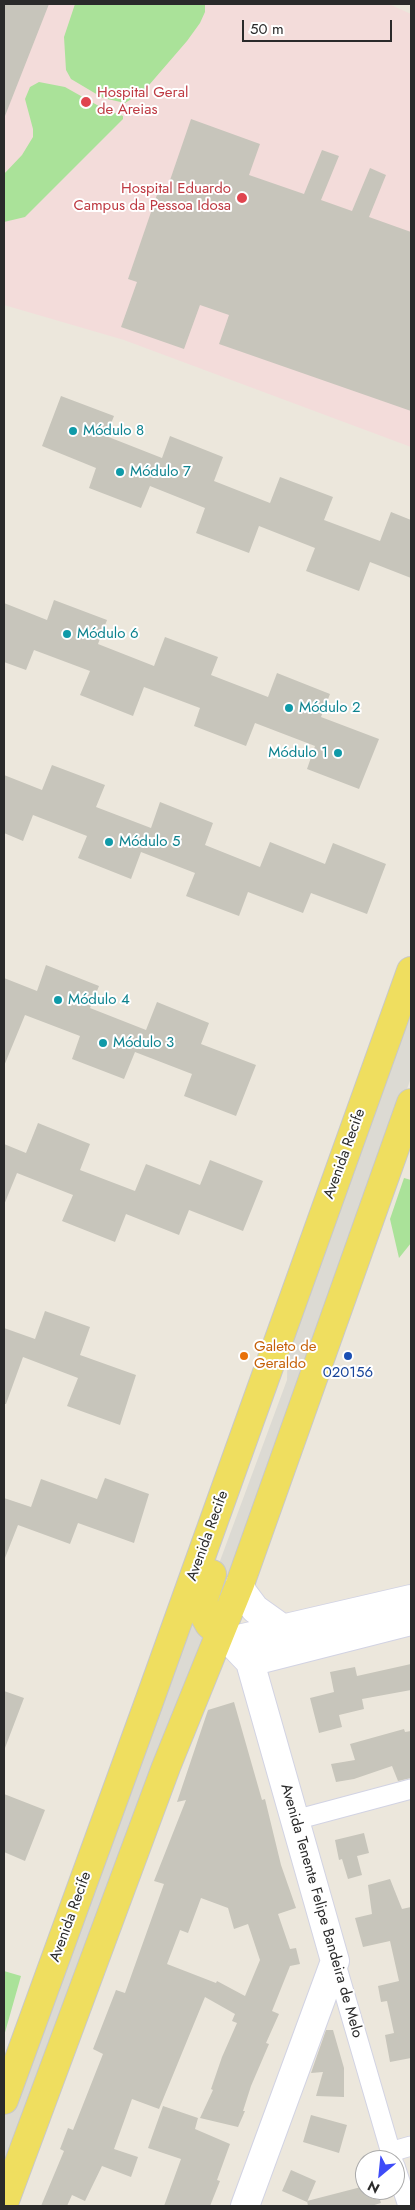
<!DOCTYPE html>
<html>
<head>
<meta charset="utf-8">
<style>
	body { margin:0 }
	#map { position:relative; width:415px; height:2210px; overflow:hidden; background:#ece7dc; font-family:Jost,sans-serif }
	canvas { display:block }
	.frame { position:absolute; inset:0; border:5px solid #2a2a2a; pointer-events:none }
	.north { position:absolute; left:355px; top:2150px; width:50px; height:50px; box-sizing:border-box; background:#fff; border:1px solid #aaa; border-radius:50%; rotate:208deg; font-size:14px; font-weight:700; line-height:20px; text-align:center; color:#2a2a2a }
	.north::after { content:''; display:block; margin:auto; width:18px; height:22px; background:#3e4bf8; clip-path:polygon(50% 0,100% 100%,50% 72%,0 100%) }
	.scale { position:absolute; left:242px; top:20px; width:150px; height:22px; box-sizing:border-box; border:2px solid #2a2a2a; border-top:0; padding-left:6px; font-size:15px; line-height:18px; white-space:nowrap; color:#2a2a2a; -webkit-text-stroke:4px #fff; paint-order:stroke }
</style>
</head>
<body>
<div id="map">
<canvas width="415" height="2210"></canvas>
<div class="frame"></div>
<div class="north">N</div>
<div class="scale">50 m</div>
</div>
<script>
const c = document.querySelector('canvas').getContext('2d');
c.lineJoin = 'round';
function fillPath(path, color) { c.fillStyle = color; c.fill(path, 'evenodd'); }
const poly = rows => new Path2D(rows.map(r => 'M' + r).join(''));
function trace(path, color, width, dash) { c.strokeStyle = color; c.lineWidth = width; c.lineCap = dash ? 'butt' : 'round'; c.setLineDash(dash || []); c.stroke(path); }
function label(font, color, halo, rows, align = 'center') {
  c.font = font + ' Jost,sans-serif'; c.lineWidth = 4; c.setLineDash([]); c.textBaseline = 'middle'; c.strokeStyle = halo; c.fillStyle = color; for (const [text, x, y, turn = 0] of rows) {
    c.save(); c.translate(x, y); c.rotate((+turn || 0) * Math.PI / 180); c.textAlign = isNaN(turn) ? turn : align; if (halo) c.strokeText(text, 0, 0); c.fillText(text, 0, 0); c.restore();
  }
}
fillPath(poly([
	[4,4,389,4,411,14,411,447,124,340,4,305]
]), '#f3dcda');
fillPath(poly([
	[75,4,205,4,205,12,200,23,187,41,143,92,125,103,103,98,71,79,66,70,64,37],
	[39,82,65,87,104,109,123,116,123,119,25,217,4,222,4,174,22,155,33,137,33,129,25,99,30,87],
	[404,1178,411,1180,411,1243,399,1258,390,1219],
	[4,1971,21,1976,4,2036]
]), '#aae299');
fillPath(poly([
	[411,1006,411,1078,297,1392,218,1624,207,1596,287,1380,288,1332],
	[187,1605,215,1634,4,2188,4,2110]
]), '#dcdad3');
fillPath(poly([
	[4,4,49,4,5,116,4,116],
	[191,119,260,144,249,175,304,194,322,150,339,156,321,200,352,211,370,168,386,175,369,217,411,232,411,411,219,344,229,315,200,305,184,349,121,327,137,282,128,279,161,183,168,186],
	[61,396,114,416,106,436,162,458,170,436,223,457,214,481,270,503,280,477,333,497,324,520,380,541,391,512,411,520,411,578,370,562,359,591,306,571,315,548,259,526,249,553,196,533,205,508,150,486,141,508,89,488,96,468,42,446],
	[54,600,107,620,98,644,154,666,165,637,218,657,211,675,268,697,277,673,330,694,321,717,379,739,359,789,307,769,315,746,255,723,246,746,194,726,200,708,144,687,133,716,80,695,90,671,34,650,26,670,4,662,4,603,47,620],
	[52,765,105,785,96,807,151,828,160,802,213,823,205,845,260,867,270,842,325,864,333,843,386,864,367,914,311,893,303,913,248,892,239,916,186,896,195,873,141,852,131,879,78,858,87,836,33,815,23,841,4,833,4,775,42,790],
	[46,965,99,986,90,1008,146,1030,157,1002,209,1023,201,1044,256,1065,236,1116,184,1096,192,1074,135,1052,124,1079,72,1059,80,1036,25,1015,4,1066,4,978,37,991],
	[38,1123,90,1144,80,1170,135,1191,146,1164,200,1185,210,1160,263,1181,243,1231,189,1210,179,1235,126,1214,115,1242,62,1221,73,1195,17,1173,4,1205,4,1144,26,1153],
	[45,1311,90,1327,80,1355,136,1375,120,1425,67,1406,78,1378,23,1357,6,1404,4,1404,4,1328,35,1339],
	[105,1478,149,1494,134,1543,78,1523,70,1544,18,1525,5,1558,4,1558,4,1498,31,1507,41,1479,97,1499],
	[411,1664,411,1690,362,1699,364,1709,339,1715,342,1727,319,1733,310,1698,334,1692,330,1672,355,1667,357,1676],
	[4,1691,24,1698,5,1748,4,1748],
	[234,1702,262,1800,265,1799,281,1865,296,1908,278,1914,290,1949,296,1948,300,1964,290,1966,272,2011,279,2014,266,2043,269,2044,251,2086,243,2111,245,2111,238,2127,200,2118,213,2090,211,2089,222,2057,237,2023,232,2021,235,2014,205,1997,159,2109,132,2099,114,2149,138,2157,131,2177,102,2166,85,2201,72,2195,67,2206,41,2206,64,2151,60,2149,68,2128,73,2130,103,2054,93,2049,116,1990,125,1993,164,1884,154,1881,186,1800,177,1802,208,1710],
	[201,1898,228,1908,234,1929,248,1924,260,1960,245,1996,217,1981,216,1983,167,1964,180,1930,188,1933],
	[404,1729,405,1732,411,1731,411,1778,398,1781,392,1766,354,1779,336,1782,331,1764,355,1760,350,1744],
	[4,1794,45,1810,25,1861,4,1852],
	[364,1833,369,1853,357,1856,362,1875,348,1879,342,1859,339,1860,335,1840],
	[390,1879,402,1909,411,1907,411,2058,390,2062,385,2035,394,2033,387,2001,381,2002,378,1986,399,1981,390,1941,363,1947,355,1918,372,1914,368,1885],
	[326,2030,333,2030,344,2068,344,2097,316,2096,323,2072,311,2073],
	[163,2106,198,2118,195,2129,230,2144,217,2180,220,2181,210,2206,164,2206,181,2159,148,2148],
	[311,2115,347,2125,339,2153,303,2142],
	[291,2170,316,2181,307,2202,282,2191],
	[365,2186,365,2190,377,2190,381,2203,371,2206,308,2206,307,2201]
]), '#c7c5bb');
const street = poly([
	[295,1820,411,1789],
	[335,1961,393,2160],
	[390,2152,411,2146],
	[395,2166,408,2206]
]);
const secondary = poly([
	[240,1584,243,1593,255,1609,283,1629],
	[219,1633,230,1641,250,1662,335,1961,245,2206],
	[230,1641,411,1599],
	[250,1662,411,1621]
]);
const primary = poly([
	[212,1574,204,1598,203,1613,209,1624,219,1633],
	[4,2100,150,1699,411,971],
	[4,2203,166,1767,240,1584,411,1103]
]);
trace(street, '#d2d3e3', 21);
trace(secondary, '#d2d3e3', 30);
trace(primary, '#c8c8c8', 30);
trace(street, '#fff', 19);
trace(secondary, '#fff', 28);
trace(primary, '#efde5f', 28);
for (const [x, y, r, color] of [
	[86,102,6,"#e0444e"],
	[242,198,6,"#e0444e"],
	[73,431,5,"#0f9aa8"],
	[120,472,5,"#0f9aa8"],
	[67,634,5,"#0f9aa8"],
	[289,708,5,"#0f9aa8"],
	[338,753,5,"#0f9aa8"],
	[109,842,5,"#0f9aa8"],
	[58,1000,5,"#0f9aa8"],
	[103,1043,5,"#0f9aa8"],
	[244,1356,5,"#e8710a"],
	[348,1356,5,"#1a4fb4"]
]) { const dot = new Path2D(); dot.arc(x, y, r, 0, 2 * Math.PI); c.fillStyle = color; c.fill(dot); trace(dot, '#fff', 2); }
label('15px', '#be3a42', '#fff', [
	["Hospital Geral",97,93],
	["de Areias",97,110],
	["Hospital Eduardo",231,189,"right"],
	["Campus da Pessoa Idosa",231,206,"right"]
], 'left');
label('15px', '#0d838f', '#fff', [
	["Módulo 8",83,431],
	["Módulo 7",130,472],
	["Módulo 6",77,634],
	["Módulo 2",299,708],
	["Módulo 1",328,753,"right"],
	["Módulo 5",119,842],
	["Módulo 4",68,1000],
	["Módulo 3",113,1043]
], 'left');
label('15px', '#2a2a2a', '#fff', [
	["Avenida Recife",345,1154,-70],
	["Avenida Recife",208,1536,-70],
	["Avenida Tenente Felipe Bandeira de Melo",321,1911,74],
	["Avenida Recife",71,1917,-70]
]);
label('15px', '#c56008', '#fff', [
	["Galeto de",254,1347],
	["Geraldo",254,1364]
], 'left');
label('15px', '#164399', '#fff', [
	["020156",348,1373]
]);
</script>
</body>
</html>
